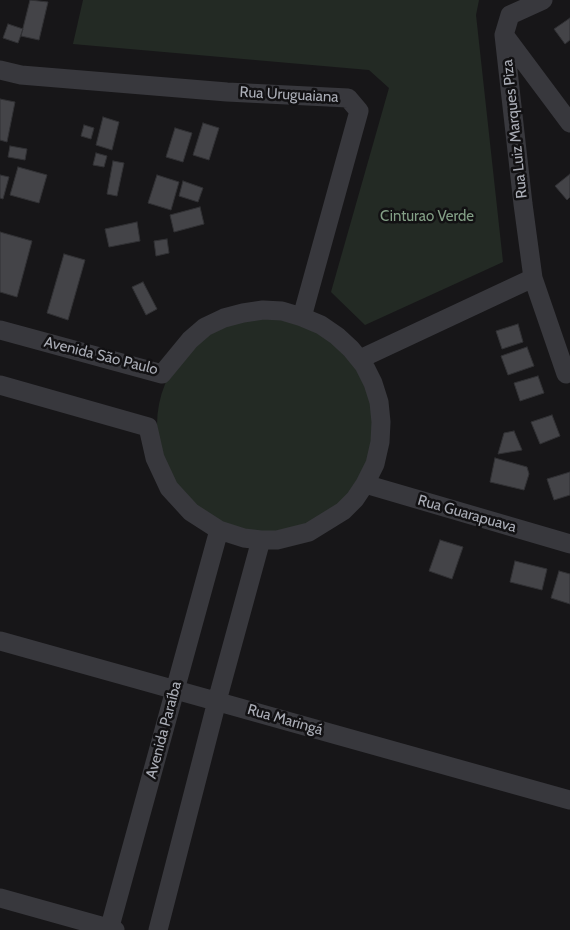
<!DOCTYPE html>
<html>
<head>
<meta charset="utf-8">
<style>
	body { margin:0 }
	canvas { display:block; background:#171618 }
</style>
</head>
<body>
<canvas width="570" height="930"></canvas>
<script>
const c = document.querySelector('canvas').getContext('2d');
c.lineJoin = 'round';
function fillPath(path, color) { c.fillStyle = color; c.fill(path, 'evenodd'); }
const poly = rows => new Path2D(rows.map(r => 'M' + r).join(''));
function trace(path, color, width, dash) { c.strokeStyle = color; c.lineWidth = width; c.lineCap = dash ? 'butt' : 'round'; c.setLineDash(dash || []); c.stroke(path); }
function label(font, color, halo, rows, align = 'center') {
  c.font = font + ' Cabin,sans-serif'; c.lineWidth = 5; c.setLineDash([]); c.textBaseline = 'middle'; c.strokeStyle = halo; c.fillStyle = color; for (const [text, x, y, turn = 0] of rows) {
    c.save(); c.translate(x, y); c.rotate((+turn || 0) * Math.PI / 180); c.textAlign = isNaN(turn) ? turn : align; if (halo) c.strokeText(text, 0, 0); c.fillText(text, 0, 0); c.restore();
  }
}
fillPath(poly([
	[83,0,479,0,476,15,503,262,365,325,331,292,389,88,369,70,73,44],
	'157 425a108 108 0 1 1 216 0a108 108 0 1 1-216 0Z'
]), '#232a24');
const building = poly([
	[30,0,48,2,39,40,21,36,30,0],
	[570,18,570,40,565,44,554,29,570,18],
	[8,24,23,29,18,43,3,38,8,24],
	[0,99,15,102,7,142,0,140,0,99],
	[103,117,119,122,112,150,96,145,103,117],
	[203,123,219,128,209,160,193,155,203,123],
	[84,125,94,128,91,139,81,136,84,125],
	[175,128,192,133,183,162,166,157,175,128],
	[10,146,27,149,25,160,8,157,10,146],
	[96,153,107,156,104,167,93,165,96,153],
	[113,161,124,163,117,196,107,194,113,161],
	[18,167,47,175,39,203,10,195,18,167],
	[570,174,570,197,567,200,555,186,570,174],
	[0,175,9,177,3,199,0,198,0,175],
	[157,175,179,182,171,210,148,203,157,175],
	[183,181,203,188,198,202,179,196,183,181],
	[200,207,204,224,174,232,170,215,200,207],
	[137,222,140,241,109,247,105,229,137,222],
	[0,232,32,241,17,297,0,292,0,232],
	[167,239,169,253,156,256,154,241,167,239],
	[64,254,85,260,68,320,47,313,64,254],
	[143,282,157,309,146,315,132,287,143,282],
	[518,324,523,342,502,349,496,331,518,324],
	[527,347,534,366,508,375,501,356,527,347],
	[538,376,544,393,520,401,514,383,538,376],
	[552,415,560,436,540,444,531,422,552,415],
	[514,431,522,450,498,454,504,433,514,431],
	[495,458,527,467,529,474,524,490,490,482,495,458],
	[570,472,570,495,554,500,547,479,570,472],
	[440,540,463,547,452,579,429,571,440,540],
	[515,561,547,569,542,590,510,582,515,561],
	[559,571,570,574,570,604,551,598,559,571]
]);
fillPath(building, '#444448');
trace(building, '#313134', 1);
trace(poly([
	[543,0,510,15,504,35,523,204,533,278,566,374,570,372],
	[505,36,570,123],
	[0,70,21,75,227,92,348,98,359,111,302,317],
	[0,330,162,374,190,340,205,327,224,318,243,313,263,310,282,311,302,317,321,325,337,336,351,349,364,365,373,383,379,402,381,422,380,442,375,464,365,484,355,499,343,511,309,532,277,540,261,540,244,538,219,530,191,512,169,488,155,458,148,427,0,385],
	[360,359,533,278],
	[365,484,570,544],
	[0,641,570,800],
	[0,898,115,930],
	[109,930,219,530],
	[158,930,217,701,261,540]
]), '#38383d', 19);
label('15px', '#aaadb6', '#121113', [
	["Rua Uruguaiana",289,95,3],
	["Rua Luiz Marques Piza",515,129,-96],
	["Avenida São Paulo",101,356,14],
	["Rua Guarapuava",467,514,16],
	["Rua Maringá",285,720,16],
	["Avenida Paraíba",164,730,-75]
]);
label('15px', '#839f86', '#121113', [
	["Cinturao Verde",427,217]
]);
</script>
</body>
</html>
